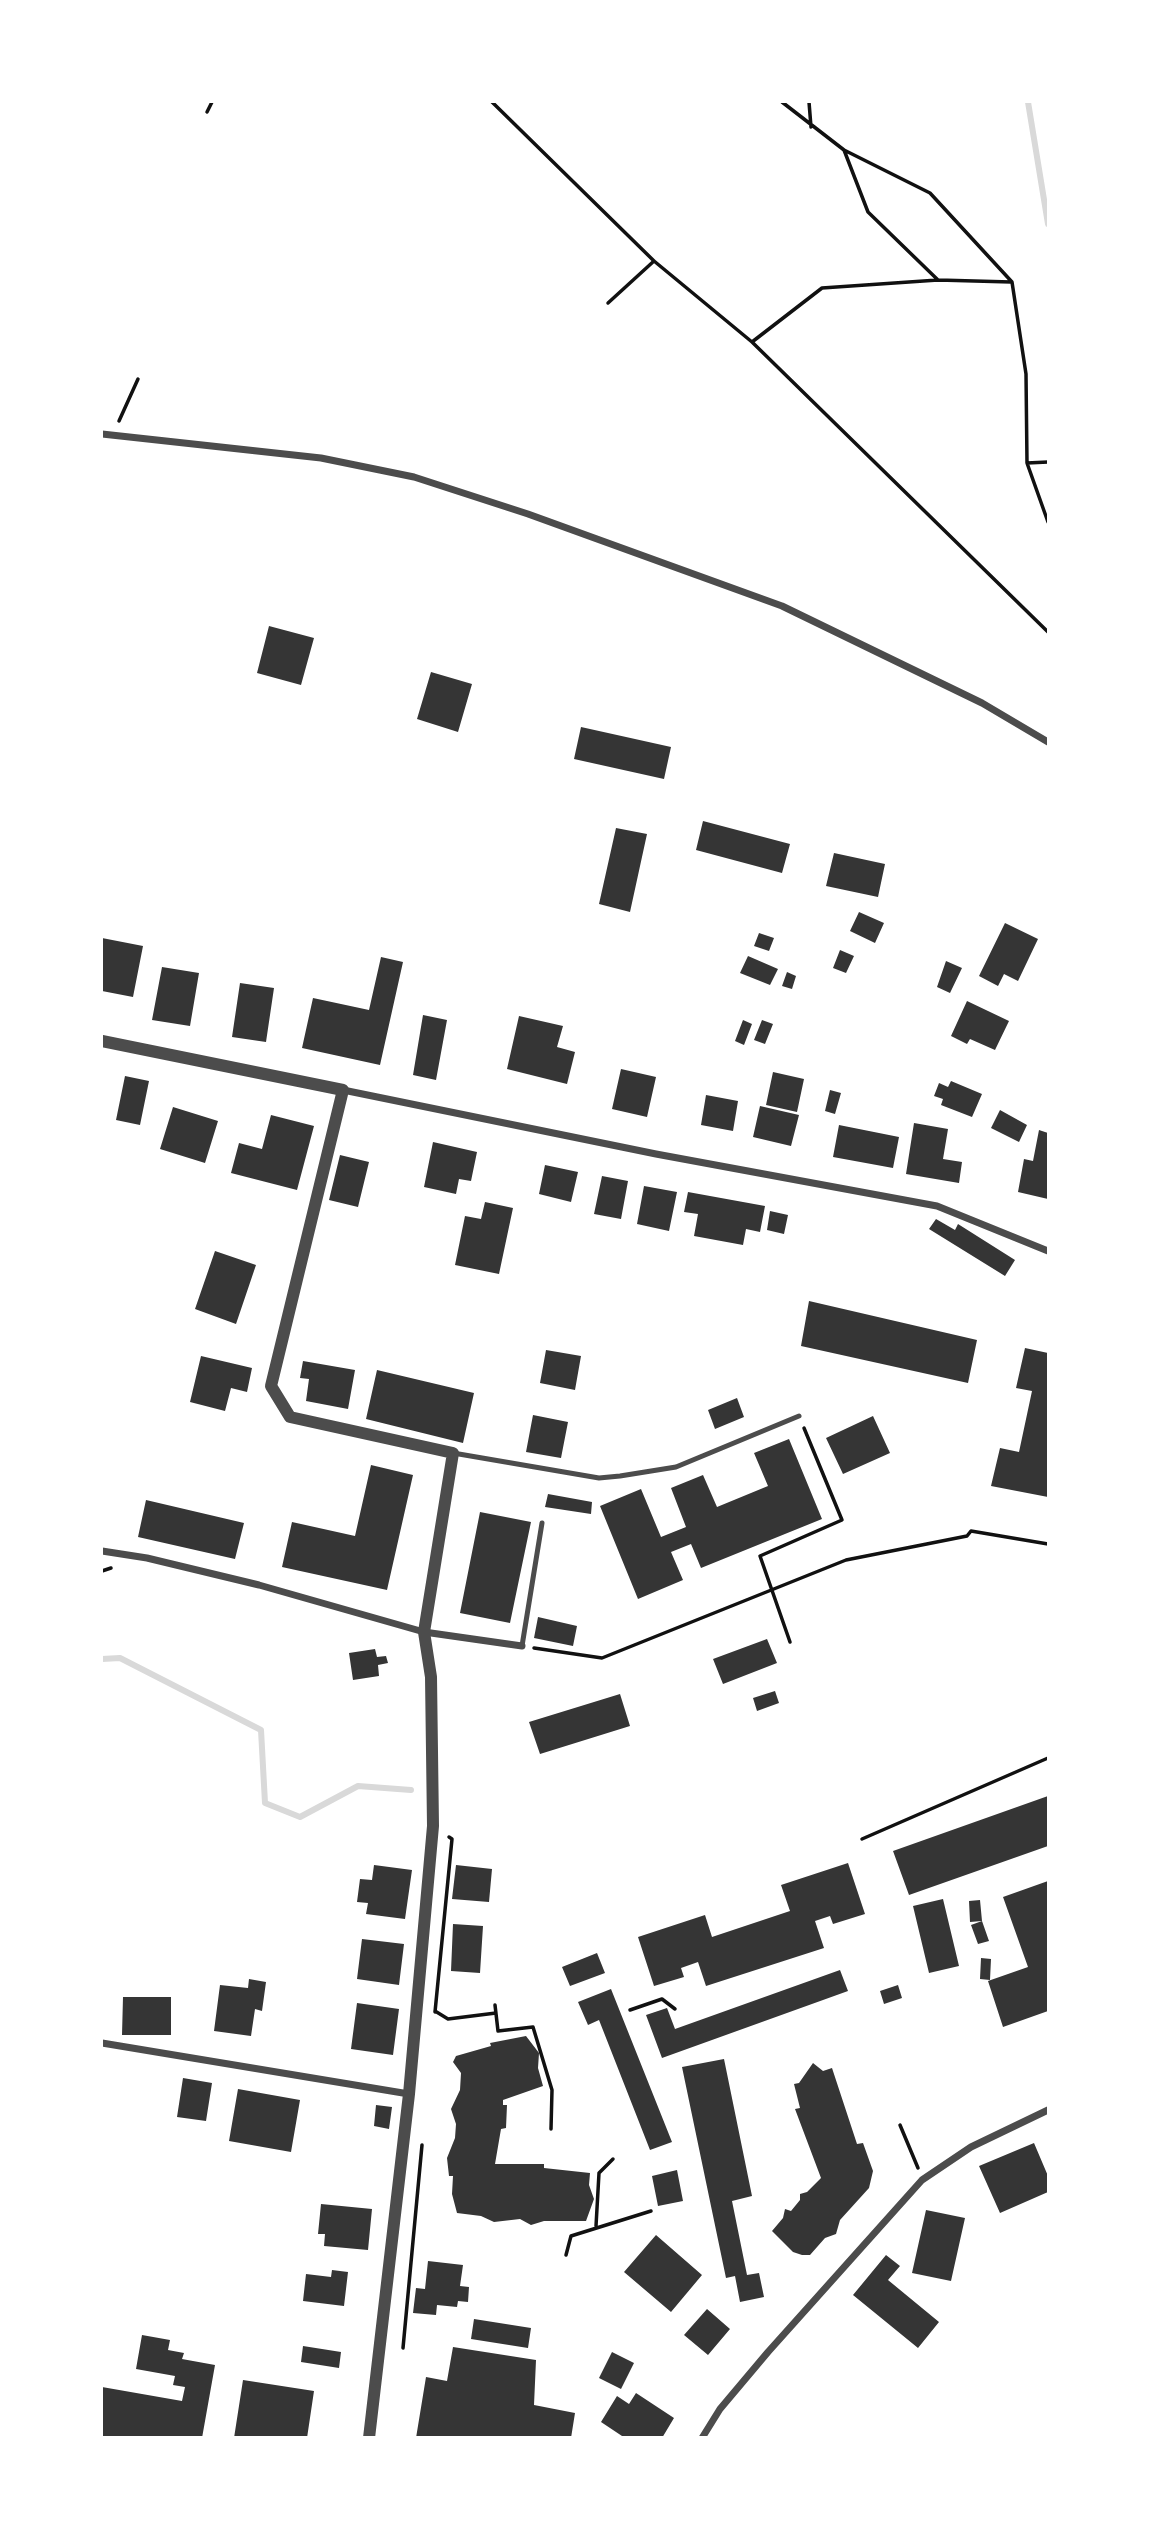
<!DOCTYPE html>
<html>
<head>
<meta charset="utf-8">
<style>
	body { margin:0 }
	#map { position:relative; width:1150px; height:2539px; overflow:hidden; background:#fff; font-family:"Noto Serif",serif }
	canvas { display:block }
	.frame { position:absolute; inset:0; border:103px solid #fff; pointer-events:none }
</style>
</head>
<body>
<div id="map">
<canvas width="1150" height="2539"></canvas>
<div class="frame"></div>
</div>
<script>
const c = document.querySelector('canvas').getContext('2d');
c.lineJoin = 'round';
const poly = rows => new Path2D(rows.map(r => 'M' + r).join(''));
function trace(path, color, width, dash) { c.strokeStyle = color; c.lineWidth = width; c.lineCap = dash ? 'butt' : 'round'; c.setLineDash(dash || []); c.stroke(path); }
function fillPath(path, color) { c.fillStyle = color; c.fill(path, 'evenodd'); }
trace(poly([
	[1028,102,1048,224],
	[102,1659,120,1658,261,1730,265,1803,300,1817,358,1786,411,1790]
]), '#d9d9d9', 6);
fillPath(poly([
	[269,626,314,638,301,685,257,673],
	[431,672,472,684,458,732,417,719],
	[581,727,671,747,664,779,574,759],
	[703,821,790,844,782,873,696,850],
	[616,828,647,834,630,912,599,904],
	[834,853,885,864,878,897,826,886],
	[859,912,884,923,875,943,850,931],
	[1005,923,1038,939,1018,981,1004,974,998,986,979,976],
	[759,933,774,938,769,951,754,946],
	[102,938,143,946,133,997,102,991],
	[840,950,854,956,846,973,833,968],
	[748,956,778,969,770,985,740,973],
	[381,957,403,962,380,1065,302,1048,313,998,369,1010],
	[946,961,962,968,950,993,937,987],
	[162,967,199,973,190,1026,152,1020],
	[787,972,796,976,792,989,782,986],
	[240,983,274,988,266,1042,232,1037],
	[967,1001,1009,1021,995,1050,970,1039,967,1044,951,1036],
	[423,1015,447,1020,436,1080,413,1075],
	[519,1016,563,1026,557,1047,575,1052,567,1084,507,1069],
	[743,1020,752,1024,744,1045,735,1041],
	[762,1020,773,1024,765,1044,754,1040],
	[621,1069,656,1077,647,1117,612,1109],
	[773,1072,804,1079,797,1112,766,1105],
	[125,1076,149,1081,140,1125,116,1120],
	[951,1081,982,1094,972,1117,941,1105,943,1099,934,1096,939,1083,948,1087],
	[830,1090,841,1093,835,1114,825,1111],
	[706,1095,738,1101,733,1131,701,1125],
	[760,1106,799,1115,791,1146,753,1137],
	[173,1107,218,1121,205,1163,160,1149],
	[1000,1110,1027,1125,1019,1142,991,1128],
	[271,1115,314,1126,297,1190,231,1173,239,1143,262,1149],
	[914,1123,948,1129,943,1159,962,1162,959,1183,906,1174],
	[839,1125,899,1137,893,1168,833,1157],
	[1039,1130,1048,1133,1048,1199,1018,1192,1024,1159,1033,1161],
	[433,1142,477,1152,471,1181,459,1179,456,1194,424,1187],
	[340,1155,369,1162,358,1207,329,1200],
	[545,1165,578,1172,571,1202,539,1194],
	[602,1176,628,1181,621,1219,594,1214],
	[644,1186,677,1192,669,1231,637,1224],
	[688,1192,765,1206,760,1232,746,1229,743,1245,694,1236,698,1214,684,1212],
	[485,1202,513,1208,499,1274,455,1265,465,1216,481,1219],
	[770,1211,788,1215,784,1234,767,1230],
	[936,1219,955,1230,958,1224,1015,1260,1005,1276,929,1229],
	[215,1251,256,1265,236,1324,195,1309],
	[809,1301,977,1340,968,1383,801,1346],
	[1025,1348,1048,1353,1048,1497,991,1486,1000,1448,1019,1452,1032,1391,1016,1388],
	[546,1350,581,1356,575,1390,540,1383],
	[201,1356,252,1368,247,1392,231,1388,225,1411,190,1402],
	[303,1361,355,1370,348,1409,306,1401,309,1379,300,1378],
	[377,1370,474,1393,463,1443,366,1419],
	[737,1398,744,1417,715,1429,708,1410],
	[533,1415,568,1422,561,1458,526,1452],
	[873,1416,890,1453,843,1474,826,1438],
	[789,1439,822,1519,701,1568,691,1544,671,1552,683,1580,638,1599,600,1506,641,1489,661,1537,686,1527,671,1488,703,1475,717,1507,768,1486,754,1453],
	[371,1465,413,1475,387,1590,282,1567,292,1522,355,1536],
	[548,1494,592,1502,591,1514,545,1507],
	[146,1500,244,1523,235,1559,138,1537],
	[480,1512,531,1522,510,1623,460,1613],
	[538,1617,577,1626,573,1646,534,1638],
	[767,1639,777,1663,723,1684,713,1659],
	[375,1649,377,1657,386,1656,388,1663,378,1665,379,1676,353,1680,349,1653],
	[775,1691,779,1703,757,1711,753,1698],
	[620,1694,630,1726,540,1754,529,1722],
	[1048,1796,1048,1846,909,1895,893,1851],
	[848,1863,865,1914,833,1924,830,1916,815,1921,824,1948,706,1986,698,1962,681,1968,684,1977,654,1986,638,1937,705,1915,712,1937,790,1911,781,1885],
	[374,1865,412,1870,405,1919,366,1914,368,1903,357,1902,360,1879,372,1880],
	[456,1865,492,1869,489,1902,452,1899],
	[1048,1881,1048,2011,1003,2027,988,1981,1028,1967,1003,1897],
	[943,1899,959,1966,929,1973,913,1906],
	[980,1900,982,1921,970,1922,969,1901],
	[982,1921,989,1941,978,1944,971,1925],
	[453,1924,483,1926,480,1973,451,1971],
	[362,1939,404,1944,399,1985,357,1979],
	[597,1953,605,1973,570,1986,562,1967],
	[981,1958,991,1959,990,1980,980,1979],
	[840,1970,848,1991,662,2058,646,2015,667,2008,675,2029],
	[249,1979,266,1982,262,2011,255,2009,251,2036,214,2031,220,1985,248,1988],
	[898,1985,902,1998,884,2004,880,1991],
	[611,1989,672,2142,650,2150,599,2020,588,2025,578,2002],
	[123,1997,171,1997,171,2035,122,2035],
	[357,2003,399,2009,393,2055,351,2049],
	[526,2036,539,2053,538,2068,543,2086,503,2100,503,2105,507,2105,506,2128,501,2129,495,2164,544,2164,544,2168,590,2173,589,2185,594,2199,586,2221,544,2221,531,2225,520,2219,494,2222,481,2216,457,2213,452,2194,453,2176,449,2176,447,2158,455,2138,456,2124,451,2109,460,2090,461,2073,453,2062,456,2056,491,2046,490,2043],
	[724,2059,752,2196,732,2201,747,2275,759,2273,764,2297,740,2302,735,2276,726,2278,682,2067],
	[813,2063,823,2071,832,2068,857,2144,863,2143,873,2171,869,2188,840,2220,836,2234,825,2238,810,2255,802,2255,793,2252,772,2231,783,2218,785,2209,791,2211,800,2200,800,2194,807,2192,821,2178,795,2109,800,2108,794,2084,799,2083],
	[183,2078,212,2083,206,2121,177,2117],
	[238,2089,300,2100,291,2152,229,2141],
	[376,2105,392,2107,389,2129,374,2126],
	[1034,2143,1048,2176,1048,2192,1000,2213,979,2166],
	[677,2170,683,2201,658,2206,652,2176],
	[321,2204,372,2209,368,2250,324,2246,325,2234,318,2234],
	[926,2210,965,2218,951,2281,912,2273],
	[656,2235,702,2275,671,2312,624,2272],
	[886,2255,900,2266,888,2280,939,2322,918,2348,853,2295],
	[428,2261,463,2265,460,2286,469,2287,468,2302,458,2301,457,2307,437,2305,436,2315,413,2313,416,2288,425,2289],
	[332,2270,348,2272,344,2306,303,2301,306,2274,331,2277],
	[707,2309,730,2329,708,2355,684,2335],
	[474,2319,531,2328,528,2348,471,2339],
	[142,2335,170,2340,168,2350,184,2353,182,2359,215,2365,202,2438,102,2438,102,2387,182,2401,185,2387,173,2385,175,2376,136,2369],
	[303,2346,341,2352,339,2368,301,2362],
	[453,2347,536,2360,534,2405,575,2413,571,2438,416,2438,426,2377,447,2381],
	[612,2352,634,2363,621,2389,599,2378],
	[243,2380,314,2391,307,2438,234,2438],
	[636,2393,674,2418,662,2438,625,2438,601,2422,617,2396,629,2404]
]), '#353535');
trace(poly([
	[492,102,654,261,752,342,1048,632],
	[782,102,844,150,868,212,938,280],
	[809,102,811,127],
	[207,112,212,102],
	[844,150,930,193,1012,282,1026,374,1027,463,1048,462],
	[608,303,654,261],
	[752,342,822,288,938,280,1011,282],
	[119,421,138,379],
	[1027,463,1048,522],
	[102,1571,111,1568],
	[790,1642,760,1556,842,1520,804,1428],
	[534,1648,602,1658,846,1560,967,1536,971,1531,1048,1544],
	[862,1839,1048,1758],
	[495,2005,498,2031,533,2027,552,2090,551,2129],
	[630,2010,662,1999,675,2009],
	[435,2011,448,2019,496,2013],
	[435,2012,452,1839,449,1837],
	[900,2125,918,2168],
	[596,2226,599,2173,613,2159],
	[566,2255,571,2236,651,2211],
	[403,2348,422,2145]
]), '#111', 3.5);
trace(poly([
	[453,1453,599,1478,620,1476,676,1467,799,1416],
	[522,1646,542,1523]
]), '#4c4c4c', 5);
trace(poly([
	[102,434,321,458,414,477,528,514,782,606,982,703,1048,742],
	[343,1090,656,1154,937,1206,1048,1251],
	[102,1551,147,1558,259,1585,424,1632,522,1646],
	[102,2043,409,2094],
	[702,2438,720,2409,768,2352,922,2180,971,2147,1048,2110]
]), '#4c4c4c', 7);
trace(poly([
	[102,1041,343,1090,271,1386,290,1417,453,1453,424,1632,431,1677,433,1826,409,2094,369,2438]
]), '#4c4c4c', 12);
</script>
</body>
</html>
